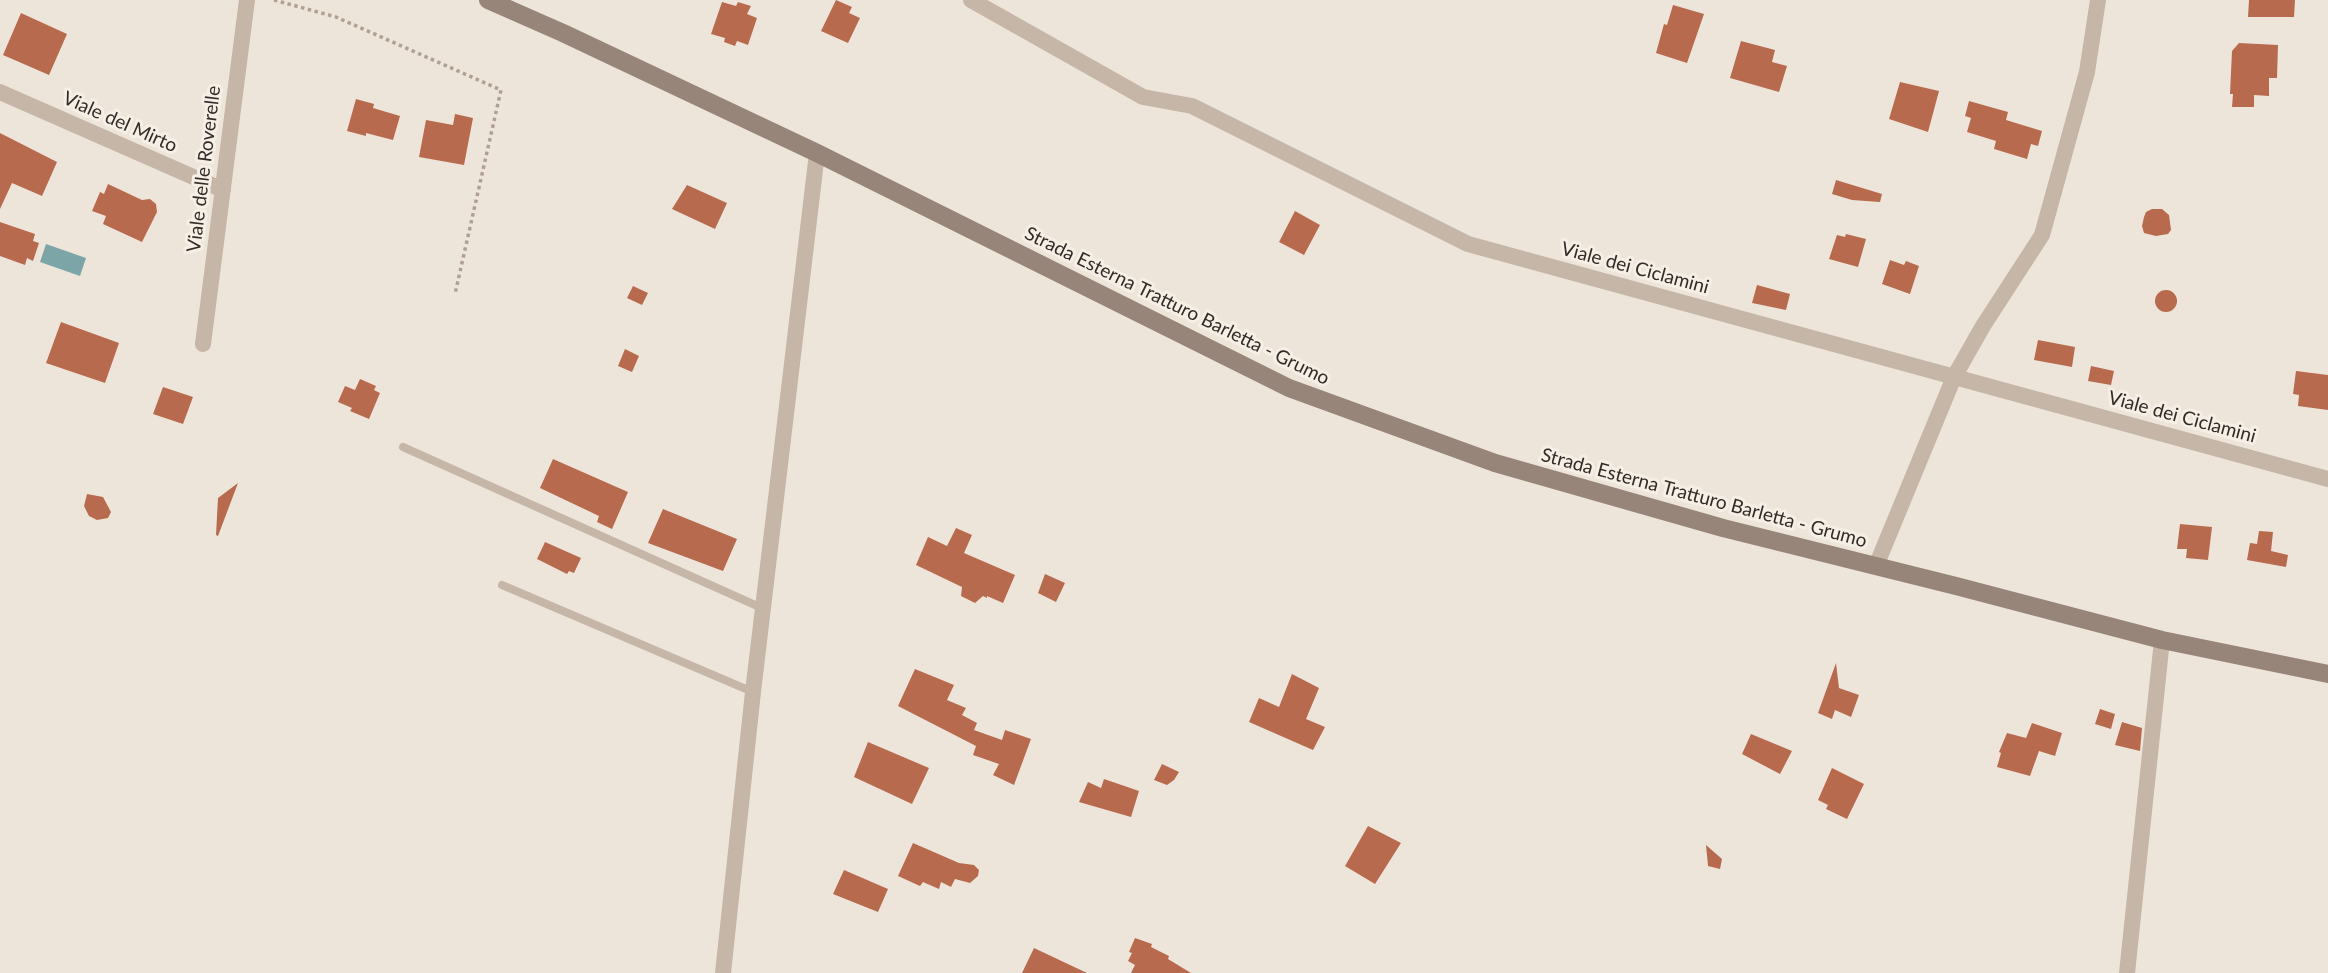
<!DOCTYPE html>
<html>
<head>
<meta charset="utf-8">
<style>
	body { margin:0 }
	canvas { display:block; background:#eee5da }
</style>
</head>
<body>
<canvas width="2328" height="973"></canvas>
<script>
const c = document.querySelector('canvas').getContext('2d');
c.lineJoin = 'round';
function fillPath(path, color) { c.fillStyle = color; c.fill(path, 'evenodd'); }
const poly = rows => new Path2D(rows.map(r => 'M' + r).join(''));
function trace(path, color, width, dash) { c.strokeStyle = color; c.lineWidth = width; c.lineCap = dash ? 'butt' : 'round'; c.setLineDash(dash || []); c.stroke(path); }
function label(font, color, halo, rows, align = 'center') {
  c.font = font + ' Lato,sans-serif'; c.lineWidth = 6; c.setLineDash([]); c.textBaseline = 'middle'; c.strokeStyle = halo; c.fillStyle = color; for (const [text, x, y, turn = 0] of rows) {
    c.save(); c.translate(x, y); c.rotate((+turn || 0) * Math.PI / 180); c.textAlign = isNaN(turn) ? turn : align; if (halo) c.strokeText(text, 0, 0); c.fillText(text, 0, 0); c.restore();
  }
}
fillPath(poly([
	[46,244,86,258,80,276,40,262]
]), '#7ca5a8');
fillPath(poly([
	[836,0,852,7,849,13,860,18,848,43,821,31],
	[2249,0,2295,0,2294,17,2248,17],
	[722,2,736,6,738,2,751,6,747,14,757,18,748,45,737,41,735,46,724,42,725,38,711,34],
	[1673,5,1704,14,1687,63,1656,53,1664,24,1667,25],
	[21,13,67,34,49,75,3,55],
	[1741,41,1775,50,1772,62,1787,66,1779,92,1730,78],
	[2239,43,2278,45,2277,78,2269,78,2269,96,2254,95,2254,107,2232,107,2233,94,2230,94,2232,51],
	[1900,82,1939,91,1928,132,1889,119],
	[356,99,374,104,373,108,400,116,393,140,366,133,366,136,347,131],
	[1969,101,2008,112,2006,120,2042,131,2038,146,2031,144,2027,159,1994,149,1996,141,1967,132,1971,118,1965,116],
	[455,114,473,118,464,165,419,157,426,120,453,125],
	[0,133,57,162,42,196,12,183,0,209],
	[1836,180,1882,194,1880,202,1852,200,1832,194],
	[108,184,142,200,150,199,156,204,157,212,142,242,103,224,106,216,92,211,100,192,104,194],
	[687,185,727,203,715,229,672,209],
	[2152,209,2162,209,2169,215,2171,230,2168,234,2156,236,2144,233,2142,226,2144,217,2146,212],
	[1295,211,1320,225,1304,255,1279,242],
	[0,222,35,234,33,241,39,243,33,261,27,258,25,265,0,256],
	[1846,234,1866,239,1858,267,1829,259,1837,235,1845,237],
	[1890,260,1904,265,1906,261,1919,266,1910,294,1882,284],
	[1757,285,1790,294,1786,310,1752,303],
	[633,286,648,293,642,305,627,298],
	'2155 301a11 11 0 1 1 22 0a11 11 0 1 1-22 0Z',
	[61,322,119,343,105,383,46,363],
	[2038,340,2075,347,2072,367,2034,360],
	[625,349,639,356,632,372,618,366],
	[2091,366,2114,371,2111,385,2088,381],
	[2296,371,2328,375,2328,410,2298,406,2299,395,2293,394],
	[360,379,376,386,374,390,380,393,369,419,350,411,352,408,338,402,345,386,355,390],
	[163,387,193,397,183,424,153,414],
	[553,459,628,492,612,529,597,522,599,516,540,488],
	[238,483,218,536,216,535,218,498],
	[87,494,103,497,111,512,108,518,97,520,89,516,84,506],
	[663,509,737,539,723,571,648,543],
	[2180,524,2212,527,2208,560,2186,558,2187,549,2177,549],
	[956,528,972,535,964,553,1015,575,1003,603,987,596,987,598,983,596,975,603,961,596,962,587,916,565,928,537,947,546],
	[2259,531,2273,532,2271,551,2288,555,2286,567,2247,560,2250,543,2257,544],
	[545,542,581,558,574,573,569,571,567,574,537,559],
	[1045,574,1065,583,1056,602,1038,593],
	[1836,663,1839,688,1859,695,1851,717,1835,710,1832,719,1818,713],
	[915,669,954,685,947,700,966,708,962,715,977,723,974,730,1002,740,1005,730,1031,739,1014,785,993,775,999,764,973,755,976,746,898,706],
	[1292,674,1319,688,1306,719,1325,727,1313,750,1249,722,1259,698,1279,707],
	[2100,709,2115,714,2111,729,2095,724],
	[2122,722,2142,728,2140,751,2115,745],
	[2032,723,2062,733,2055,756,2039,751,2030,776,1997,767,2001,753,1999,752,2007,733,2026,738],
	[1751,734,1792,751,1780,774,1742,754],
	[868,742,929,768,912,804,854,777],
	[1162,764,1179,772,1174,780,1167,785,1154,780],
	[1832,768,1864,784,1847,819,1826,809,1828,805,1818,800],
	[1104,779,1139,791,1131,817,1079,802,1088,782,1101,788],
	[1368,826,1401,843,1375,884,1345,866],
	[913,843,959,863,974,865,979,870,978,876,970,883,955,879,951,887,941,882,939,889,923,882,920,886,898,876],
	[1706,845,1722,859,1720,869,1708,866],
	[844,870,888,889,878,912,833,894],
	[1135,938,1152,944,1151,947,1169,956,1168,959,1191,973,1131,973,1135,965,1128,961,1132,953,1129,952],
	[1034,948,1087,973,1022,973]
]), '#b86a4e');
trace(poly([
	[274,0,336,17,501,90,455,294]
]), '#b0a092', 3.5, [3.5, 3.5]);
trace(poly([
	[403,447,764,609],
	[502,585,753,692]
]), '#c5b6a7', 8);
trace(poly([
	[971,0,1143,97,1192,106,1468,244,2328,479],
	[0,92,223,190],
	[203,344,247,0],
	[1876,566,1954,377,1983,326,2042,235,2087,72,2098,0],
	[723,973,753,692,817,153],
	[2127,973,2162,640]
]), '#c5b6a7', 16);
trace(poly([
	[488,0,563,33,817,153,1289,388,1495,463,1723,528,1956,586,2162,640,2328,674]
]), '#988579', 18);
label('19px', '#322b27', '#f6efe5', [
	["Viale del Mirto",120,122,24],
	["Viale delle Roverelle",204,169,-83],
	["Viale dei Ciclamini",1635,268,15],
	["Strada Esterna Tratturo Barletta - Grumo",1177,306,26],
	["Viale dei Ciclamini",2182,417,15],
	["Strada Esterna Tratturo Barletta - Grumo",1704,498,15]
]);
</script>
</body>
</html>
